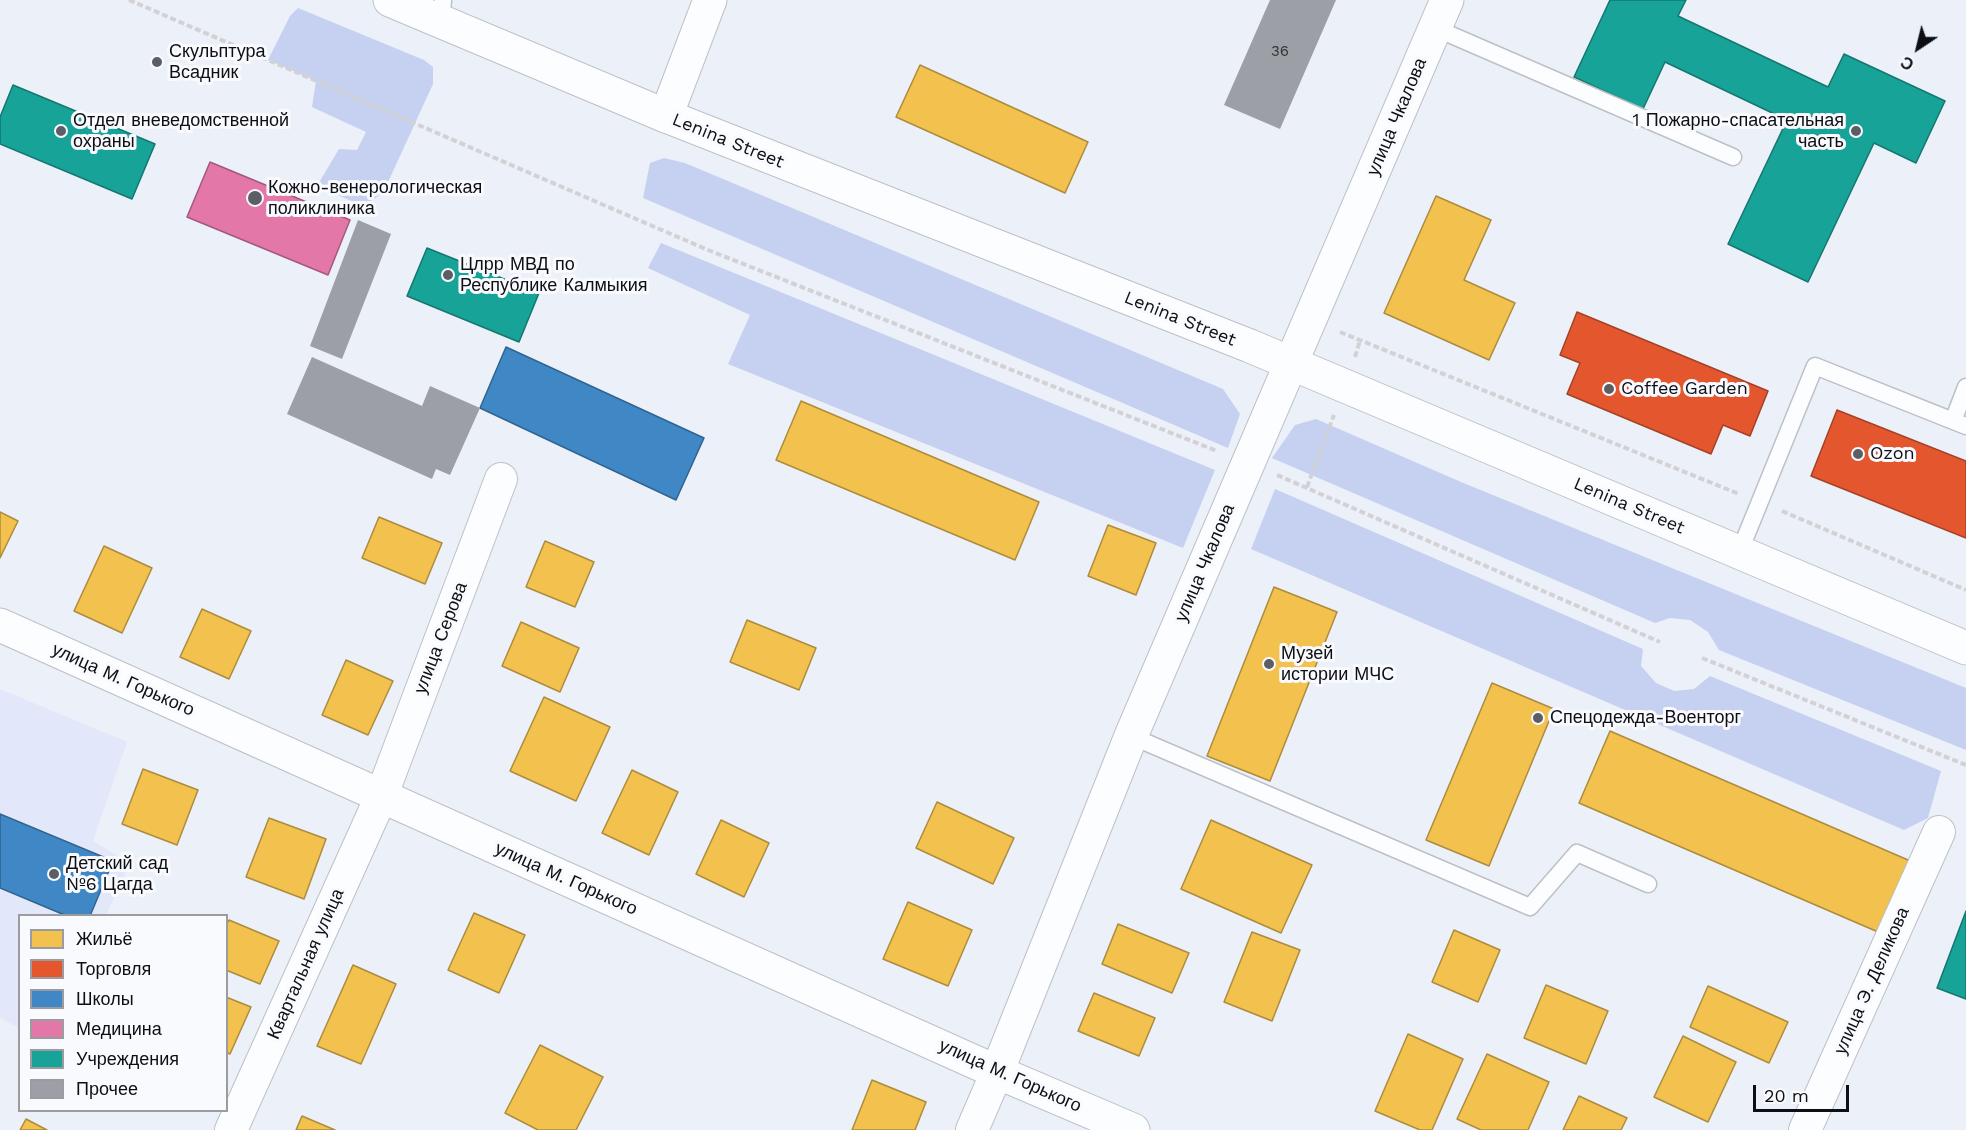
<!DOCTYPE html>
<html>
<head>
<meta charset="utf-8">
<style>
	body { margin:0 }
	#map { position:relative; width:1966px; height:1130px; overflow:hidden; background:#ecf0f9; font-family:"Work Sans",sans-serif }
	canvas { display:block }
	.legend { position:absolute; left:18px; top:914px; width:210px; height:198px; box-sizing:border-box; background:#f9fafe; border:2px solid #9b9ca0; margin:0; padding:8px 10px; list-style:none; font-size:18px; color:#0d0f14 }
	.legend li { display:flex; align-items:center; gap:12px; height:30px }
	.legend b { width:30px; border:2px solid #9b9ca0 }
	.north { position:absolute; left:1888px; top:18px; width:60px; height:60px; -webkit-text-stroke:4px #f9fafe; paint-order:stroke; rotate:215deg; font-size:16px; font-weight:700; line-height:24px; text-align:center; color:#0d0f14 }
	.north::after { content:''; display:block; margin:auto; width:21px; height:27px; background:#0d0f14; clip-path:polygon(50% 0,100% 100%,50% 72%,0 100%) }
	.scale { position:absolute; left:1753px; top:1085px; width:96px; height:27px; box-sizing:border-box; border:3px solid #0d0f14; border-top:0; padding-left:8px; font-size:18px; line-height:21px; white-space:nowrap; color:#0d0f14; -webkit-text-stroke:4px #f9fafe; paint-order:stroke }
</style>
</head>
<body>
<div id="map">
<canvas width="1966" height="1130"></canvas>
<ul class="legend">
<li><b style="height:16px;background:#f2c14e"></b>Жильё</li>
<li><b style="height:16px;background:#e4572e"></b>Торговля</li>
<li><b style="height:16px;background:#3f88c5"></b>Школы</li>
<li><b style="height:16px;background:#e377a8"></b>Медицина</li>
<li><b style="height:16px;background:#17a398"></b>Учреждения</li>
<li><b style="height:16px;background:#9c9fa5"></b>Прочее</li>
</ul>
<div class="north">С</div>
<div class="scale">20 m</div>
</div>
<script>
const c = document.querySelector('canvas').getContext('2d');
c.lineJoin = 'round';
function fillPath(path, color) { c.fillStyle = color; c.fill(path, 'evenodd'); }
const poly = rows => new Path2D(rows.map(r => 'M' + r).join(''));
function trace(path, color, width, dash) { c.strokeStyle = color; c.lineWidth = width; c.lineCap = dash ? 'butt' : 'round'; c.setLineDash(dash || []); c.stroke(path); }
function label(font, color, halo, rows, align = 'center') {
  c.font = font + ' "Work Sans",sans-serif'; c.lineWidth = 6; c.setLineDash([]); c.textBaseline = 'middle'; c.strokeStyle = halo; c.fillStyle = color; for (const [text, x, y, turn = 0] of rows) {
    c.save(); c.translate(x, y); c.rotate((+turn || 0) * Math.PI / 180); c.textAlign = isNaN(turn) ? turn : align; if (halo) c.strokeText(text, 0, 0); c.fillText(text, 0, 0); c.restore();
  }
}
fillPath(poly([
	[0,689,127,742,93,841,130,863,106,915,20,916,19,1028,0,1018]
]), '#e2e8f9');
fillPath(poly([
	[298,8,424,60,433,67,433,84,383,193,363,206,317,186,339,149,357,150,366,132,312,107,316,81,268,60,290,16],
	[664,158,685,163,1223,389,1240,414,1228,448,643,198,650,163],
	[661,243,1215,470,1183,548,728,364,750,315,648,268],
	[1316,419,1461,482,1966,688,1966,750,1719,650,1708,632,1690,620,1670,618,1655,623,1272,458,1295,425],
	[1275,489,1643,649,1641,666,1656,683,1674,691,1694,689,1710,676,1941,771,1928,818,1904,830,1251,549]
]), '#c6d0f1');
const homes = poly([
	[920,65,1088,142,1065,193,896,117,920,65],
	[1436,196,1491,220,1464,280,1515,303,1489,360,1384,313,1436,196],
	[801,401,1039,502,1015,560,776,460,801,401],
	[0,512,18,521,0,558,0,512],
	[379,517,442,543,425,584,362,558,379,517],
	[1108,525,1156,543,1136,595,1088,576,1108,525],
	[545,541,594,562,575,607,526,587,545,541],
	[104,546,152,568,122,633,74,611,104,546],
	[1274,587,1337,612,1270,781,1207,756,1274,587],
	[202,609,251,631,229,679,180,657,202,609],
	[747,620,816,648,799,690,730,662,747,620],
	[521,622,579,648,560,692,502,666,521,622],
	[346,660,393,681,368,735,322,715,346,660],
	[1492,683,1554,709,1489,866,1426,840,1492,683],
	[544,697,610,727,576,801,510,771,544,697],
	[1610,731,1915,863,1885,935,1579,803,1610,731],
	[143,769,198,790,177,845,122,824,143,769],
	[632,770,678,792,649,855,602,833,632,770],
	[937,802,1014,838,993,884,916,848,937,802],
	[269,818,326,839,304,899,246,877,269,818],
	[721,820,769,843,744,897,696,874,721,820],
	[1211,820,1312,865,1281,933,1181,889,1211,820],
	[908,902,972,930,948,986,883,959,908,902],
	[474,913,525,935,499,993,448,970,474,913],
	[229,920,279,941,260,984,226,970,226,926,229,920],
	[1118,924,1189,953,1172,993,1102,964,1118,924],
	[1454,930,1500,950,1478,1002,1432,982,1454,930],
	[1252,932,1300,950,1272,1021,1224,1002,1252,932],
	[353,965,396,984,361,1064,317,1046,353,965],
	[1546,985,1608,1011,1586,1064,1524,1038,1546,985],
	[1708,986,1788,1022,1769,1063,1690,1027,1708,986],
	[1094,993,1155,1018,1139,1056,1078,1031,1094,993],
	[226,997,251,1007,230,1054,226,1052,226,997],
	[1408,1034,1463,1059,1432,1130,1420,1130,1375,1111,1408,1034],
	[1683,1036,1736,1062,1708,1122,1654,1097,1683,1036],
	[540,1045,603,1077,576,1130,538,1130,505,1113,540,1045],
	[1487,1054,1549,1082,1528,1130,1481,1130,1457,1119,1487,1054],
	[872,1080,926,1102,915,1130,852,1130,872,1080],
	[1579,1096,1627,1118,1621,1130,1563,1130,1579,1096],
	[302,1116,335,1130,296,1130,302,1116],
	[26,1119,47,1130,20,1130,26,1119]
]);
fillPath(homes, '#f2c14e');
trace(homes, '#ad8c3d', 1.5);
const shops = poly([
	[1577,312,1768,391,1750,436,1723,425,1711,454,1567,394,1580,363,1560,355,1577,312],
	[1837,410,1966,461,1966,538,1811,476,1837,410]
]);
fillPath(shops, '#e4572e');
trace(shops, '#a44126', 1.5);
const schools = poly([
	[506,347,704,438,676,500,480,408,506,347],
	[0,814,113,861,90,916,67,916,0,888,0,814]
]);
fillPath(schools, '#3f88c5');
trace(schools, '#306490', 1.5);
const health = poly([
	[210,162,350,220,328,275,187,217,210,162]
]);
fillPath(health, '#e377a8');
trace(health, '#a3587c', 1.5);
const public = poly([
	[1610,0,1686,0,1678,16,1828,87,1844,54,1945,101,1916,163,1874,143,1808,282,1728,244,1787,120,1665,62,1643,109,1574,77,1610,0],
	[13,85,155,144,132,199,0,144,0,117,13,85],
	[427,248,539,293,519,342,407,296,427,248],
	[1966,911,1966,999,1937,988,1966,911]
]);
fillPath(public, '#17a398');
trace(public, '#147770', 1.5);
fillPath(poly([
	[1270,0,1336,0,1280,129,1224,105],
	[358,220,391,234,342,359,310,346],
	[312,357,422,406,430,386,480,408,450,475,436,469,432,479,287,414]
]), '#9c9fa5');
const service = poly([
	[441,22,443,0],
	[1435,28,1733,157],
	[1953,421,1966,387],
	[1739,553,1815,366,1966,426],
	[1131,736,1530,907,1577,853,1648,884]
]);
const minor = poly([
	[231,1130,381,797,501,479],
	[972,1130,997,1072],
	[1805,1130,1939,832]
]);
const tertiary = poly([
	[666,116,710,0],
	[0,625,997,1072,1133,1130],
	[997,1072,1131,736,1447,0]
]);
const primary = poly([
	[390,0,666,116,1250,346,1966,648]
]);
trace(service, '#bdc0c7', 19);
trace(minor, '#bdc0c7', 34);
trace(tertiary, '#bdc0c7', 35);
trace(primary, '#bdc0c7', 35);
trace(poly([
	[129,0,708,250,1217,451],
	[1340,332,1739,494],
	[1355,357,1360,340],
	[1277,475,1660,642],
	[1307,487,1334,415],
	[1782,511,1966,590],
	[1702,658,1966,765]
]), '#d2d2d5', 4, [6, 3]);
trace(service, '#fcfdfe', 16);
trace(minor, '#fcfdfe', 32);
trace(tertiary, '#fcfdfe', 33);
trace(primary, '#fcfdfe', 33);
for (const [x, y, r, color] of [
	[157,62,6,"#5b5e64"],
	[61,131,6,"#5b5e64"],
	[1856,131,6,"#5b5e64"],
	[255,198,8,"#5b5e64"],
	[448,275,6,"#5b5e64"],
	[1609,389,6,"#5b5e64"],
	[1858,454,6,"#5b5e64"],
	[1269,664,6,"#5b5e64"],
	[1538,718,6,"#5b5e64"],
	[54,874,6,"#5b5e64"]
]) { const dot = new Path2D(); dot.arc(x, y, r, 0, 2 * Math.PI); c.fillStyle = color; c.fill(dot); trace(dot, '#f9fafe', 2); }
label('15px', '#313338', null, [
	["36",1280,52]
]);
label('18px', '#0d0f14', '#f9fafe', [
	["Скульптура",169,52],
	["Всадник",169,73],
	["Отдел вневедомственной",73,121],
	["охраны",73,142],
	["1 Пожарно-спасательная",1844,121,"right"],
	["часть",1844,142,"right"],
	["Кожно-венерологическая",268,188],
	["поликлиника",268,209],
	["Цлрр МВД по",460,265],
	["Республике Калмыкия",460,286],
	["Coffee Garden",1621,389],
	["Ozon",1870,454],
	["Музей",1281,654],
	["истории МЧС",1281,675],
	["Спецодежда-Военторг",1550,718],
	["Детский сад",66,864],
	["№6 Цагда",66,885]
], 'left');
label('18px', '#0d0f14', '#f9fafe', [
	["улица Чкалова",1397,117,-67],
	["Lenina Street",728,141,22],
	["Lenina Street",1180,319,22],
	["Lenina Street",1629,506,23],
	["улица Чкалова",1205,563,-67],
	["улица Серова",441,638,-69],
	["улица М. Горького",123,680,24],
	["улица М. Горького",566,879,24],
	["Квартальная улица",306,964,-66],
	["улица Э. Деликова",1872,981,-66],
	["улица М. Горького",1010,1076,24]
]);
</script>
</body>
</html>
